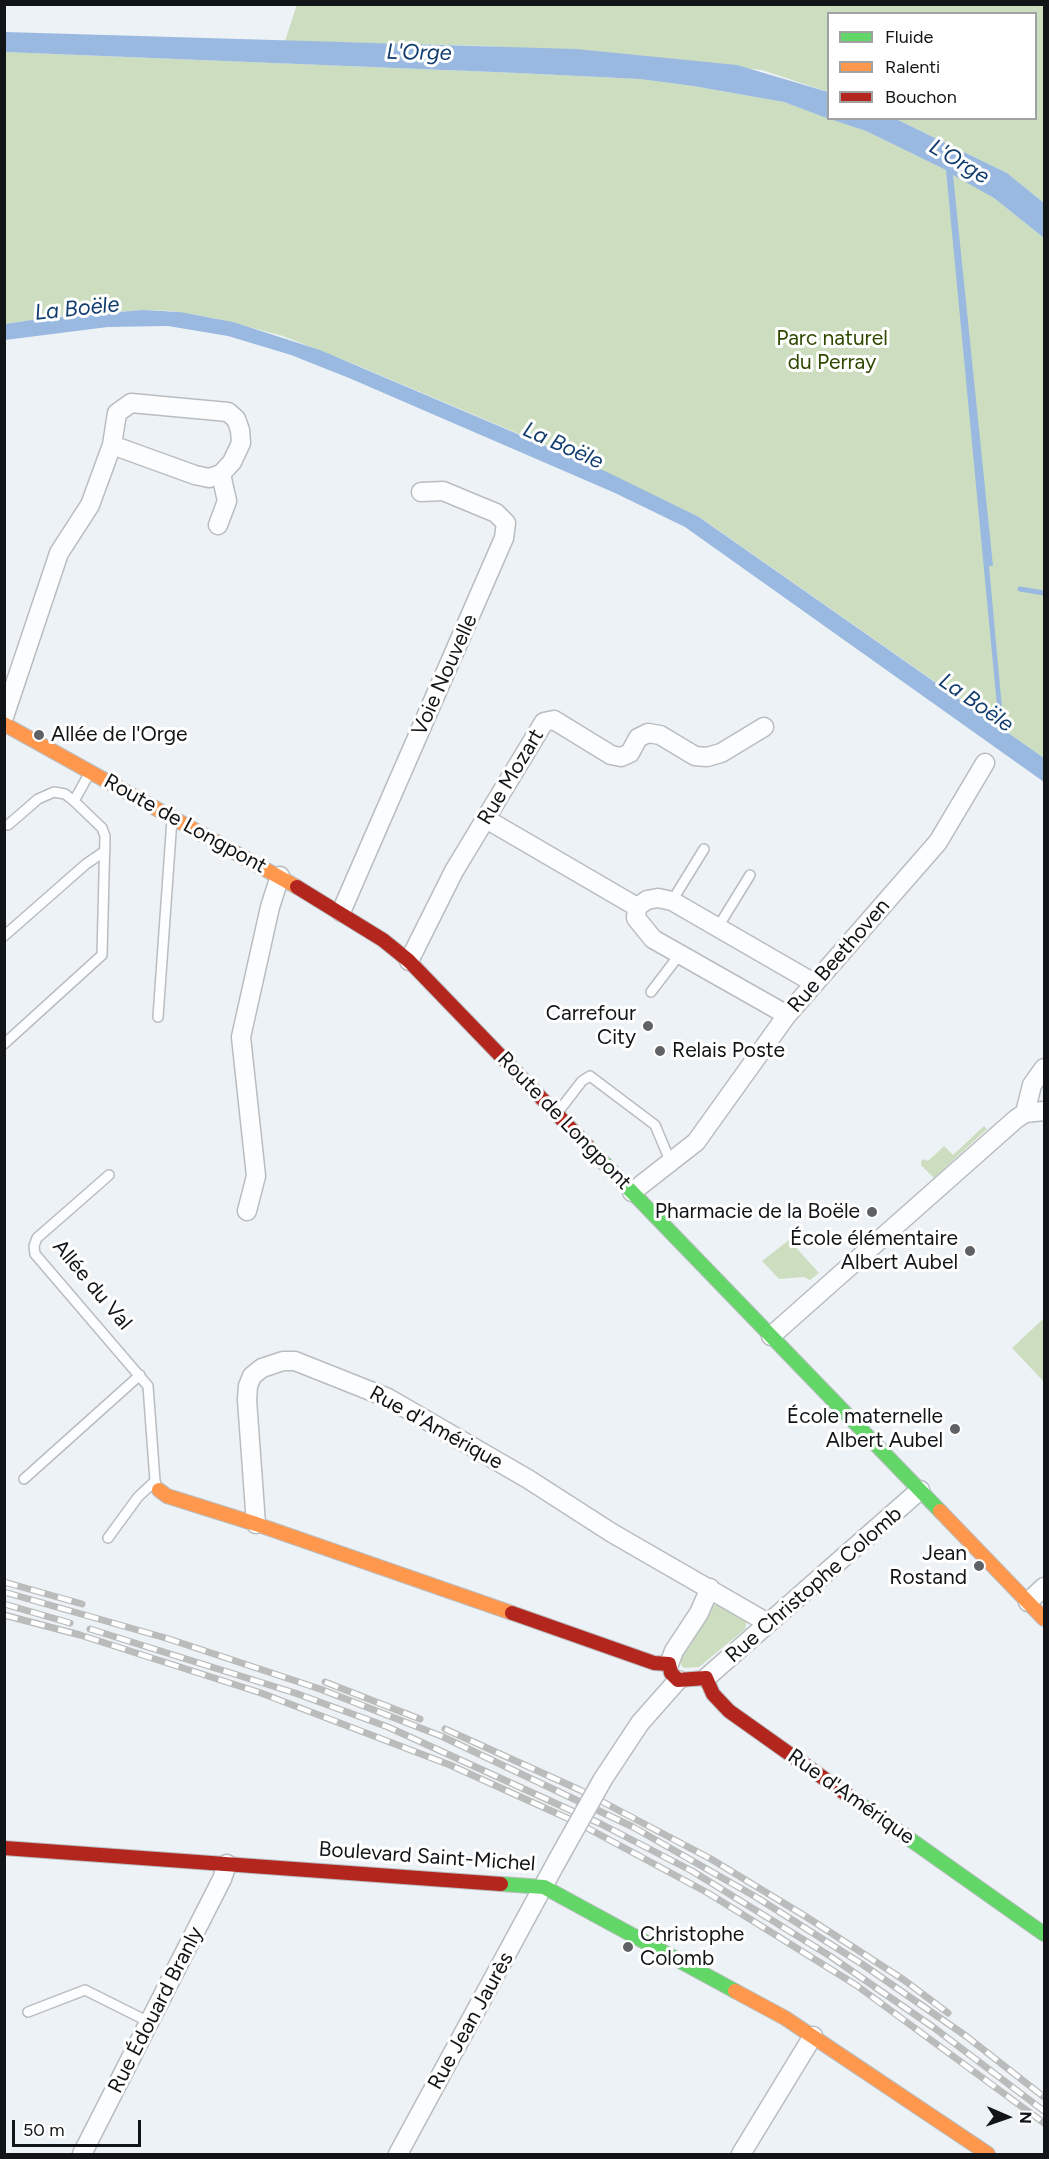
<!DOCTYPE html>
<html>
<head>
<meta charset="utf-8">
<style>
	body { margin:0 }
	#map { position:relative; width:1049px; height:2159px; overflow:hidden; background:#edf2f6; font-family:Figtree,sans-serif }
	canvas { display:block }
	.frame { position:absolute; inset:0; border:6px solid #121517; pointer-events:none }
	.legend { position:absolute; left:827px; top:12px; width:210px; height:108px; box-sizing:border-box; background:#fff; border:2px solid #a0a1a2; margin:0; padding:8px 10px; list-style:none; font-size:18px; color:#121517 }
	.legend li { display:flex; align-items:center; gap:12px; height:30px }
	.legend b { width:30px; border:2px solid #a0a1a2 }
	.north { position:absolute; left:977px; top:2087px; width:60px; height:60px; -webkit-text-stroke:4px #fff; paint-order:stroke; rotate:92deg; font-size:16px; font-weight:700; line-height:24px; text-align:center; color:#121517 }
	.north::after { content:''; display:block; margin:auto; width:21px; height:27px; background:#121517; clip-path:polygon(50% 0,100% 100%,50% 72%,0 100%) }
	.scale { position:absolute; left:12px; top:2120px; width:129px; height:27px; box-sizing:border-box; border:3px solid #121517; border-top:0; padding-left:8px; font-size:18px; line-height:21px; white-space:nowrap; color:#121517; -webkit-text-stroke:4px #fff; paint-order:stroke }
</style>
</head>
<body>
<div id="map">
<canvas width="1049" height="2159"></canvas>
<div class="frame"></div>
<ul class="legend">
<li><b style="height:8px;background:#63d668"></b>Fluide</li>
<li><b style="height:8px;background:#ff974d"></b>Ralenti</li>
<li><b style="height:8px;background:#b3261e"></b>Bouchon</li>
</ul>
<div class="north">N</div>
<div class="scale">50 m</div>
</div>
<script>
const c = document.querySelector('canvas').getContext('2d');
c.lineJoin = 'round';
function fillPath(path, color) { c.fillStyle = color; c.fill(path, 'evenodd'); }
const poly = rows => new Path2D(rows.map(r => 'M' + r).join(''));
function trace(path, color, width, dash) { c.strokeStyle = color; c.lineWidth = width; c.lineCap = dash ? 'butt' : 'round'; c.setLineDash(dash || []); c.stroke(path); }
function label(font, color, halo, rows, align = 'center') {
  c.font = font + ' Figtree,sans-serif'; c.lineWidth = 6; c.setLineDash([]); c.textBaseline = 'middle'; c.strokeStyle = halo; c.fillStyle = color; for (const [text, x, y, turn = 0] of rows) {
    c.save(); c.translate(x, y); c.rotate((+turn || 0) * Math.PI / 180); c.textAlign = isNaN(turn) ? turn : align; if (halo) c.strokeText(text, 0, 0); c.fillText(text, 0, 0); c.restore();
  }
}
fillPath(poly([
	[297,4,1044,5,1044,203,1007,173,896,119,1036,118,1036,14,828,14,828,92,762,70,490,46,285,41],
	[5,52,518,73,641,79,693,86,784,102,866,131,957,175,994,198,1044,238,1044,758,701,518,571,456,359,366,283,336,218,319,172,311,145,310,68,315,5,324],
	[984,1126,987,1129,934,1178,921,1165,922,1159,928,1161,944,1146,953,1155],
	[789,1240,819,1273,810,1280,804,1277,779,1279,762,1261],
	[1043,1319,1044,1321,1044,1382,1012,1348],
	[721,1604,747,1620,745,1629,699,1667,684,1668,681,1665,681,1656,712,1606]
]), '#cddec0');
fillPath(poly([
	[5,32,576,49,737,65,828,92,828,118,896,119,1007,173,1044,203,1044,238,994,198,953,175,993,566,989,566,1004,730,1044,758,1044,782,685,527,615,493,349,378,291,355,228,336,168,326,108,327,5,340,5,324,45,318,143,310,180,312,233,322,320,350,607,472,699,517,999,727,946,170,866,131,824,117,784,102,693,86,640,79,518,73,5,52]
]), '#9ab9e0');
trace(poly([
	[1020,589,1044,593]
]), '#9ab9e0', 5);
const lane = poly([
	[8,825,38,799,54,792,65,794,74,801],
	[672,901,704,849],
	[718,927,750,875],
	[4,936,86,864,105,851],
	[651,992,680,954],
	[158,1017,172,819],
	[4,1044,102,955,105,836,102,828,74,801,89,774],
	[558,1112,582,1081,590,1076,655,1125,671,1163],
	[109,1175,37,1238,34,1246,35,1254,148,1386,155,1481,158,1489],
	[24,1479,140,1375],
	[108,1538,138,1497,155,1481],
	[28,2012,85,1990,149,2022]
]);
const street = poly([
	[218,525,227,501,221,474],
	[4,717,59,553,90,505,112,445,117,413,131,403,228,412,236,419,240,430,241,443,232,462,221,474,209,478,195,475,112,445],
	[486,819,637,907,636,918,653,939,787,1015],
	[637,907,647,900,658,898,672,901,814,983],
	[341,912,504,538,506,523,496,513,443,491,421,492],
	[409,961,454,871,544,722,554,720,611,755,621,757,630,753,638,738,648,733,660,735,695,756,707,757,721,753,764,727],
	[1025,1113,1032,1085,1044,1068],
	[632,1192,696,1142,787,1015,938,842,985,763],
	[247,1211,256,1176,241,1037,270,907,280,876],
	[771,1336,1016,1119,1025,1113,1044,1111],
	[256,1524,247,1400,248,1386,252,1376,262,1368,283,1361,295,1361,388,1398,528,1479,612,1533,768,1623],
	[1028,1602,1044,1587],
	[669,1664,674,1651,699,1613,710,1588],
	[706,1678,920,1490],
	[603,1779,640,1723,678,1680],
	[82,2154,222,1879,227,1864],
	[398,2154,557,1861],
	[741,2154,813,2036]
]);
const fast = poly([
	[601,1160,940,1511],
	[853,1799,1044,1934],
	[501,1884,544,1887,735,1991]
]);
const slow = poly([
	[4,724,297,887],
	[159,1490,167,1496,256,1524,512,1613],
	[940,1511,1044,1619],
	[735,1991,785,2018,988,2154]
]);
const jam = poly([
	[297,887,383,940,409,961,601,1160],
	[512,1613,654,1663,669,1664,671,1673,678,1680,706,1678,713,1694,729,1711,853,1799],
	[4,1848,501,1884]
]);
trace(lane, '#b9bdc0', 12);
trace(street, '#b9bdc0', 21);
trace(fast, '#b9bdc0', 16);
trace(slow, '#b9bdc0', 16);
trace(jam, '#b9bdc0', 16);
trace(lane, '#fcfdfe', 9);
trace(street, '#fcfdfe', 18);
trace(fast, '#63d668', 14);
trace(slow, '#ff974d', 14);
trace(jam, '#b3261e', 14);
const rail = poly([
	[4,1582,82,1604],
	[4,1592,169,1639,320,1689,441,1736,633,1827,756,1897,862,1964,966,2036,1044,2097],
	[4,1604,70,1623],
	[4,1615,80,1635,261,1693,450,1765,578,1823,708,1893,856,1985,1044,2123],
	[90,1629,295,1693,388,1727,601,1824,692,1871,830,1956,933,2027,1044,2111],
	[325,1682,420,1719],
	[445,1729,580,1790,711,1859,805,1916,904,1980,948,2013]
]);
trace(rail, '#babcbc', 7);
trace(rail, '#fff', 4.5, [14]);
const streetBridge = poly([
	[557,1861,603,1779]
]);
trace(streetBridge, '#b9bdc0', 21, []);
trace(streetBridge, '#fcfdfe', 18);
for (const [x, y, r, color] of [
	[39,735,6,"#5f6265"],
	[648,1026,6,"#5f6265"],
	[660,1051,6,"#5f6265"],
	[872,1212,6,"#5f6265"],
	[970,1251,6,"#5f6265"],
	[955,1429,6,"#5f6265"],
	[979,1566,6,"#5f6265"],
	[628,1947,6,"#5f6265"]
]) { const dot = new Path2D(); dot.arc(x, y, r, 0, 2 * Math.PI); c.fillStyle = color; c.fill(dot); trace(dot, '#fff', 2); }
label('21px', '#2f4800', '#fff', [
	["Parc naturel",832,339],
	["du Perray",832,363]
]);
label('21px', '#121517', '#fff', [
	["Voie Nouvelle",445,675,-66],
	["Rue Mozart",511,777,-59],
	["Route de Longpont",185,824,29],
	["Rue Beethoven",839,956,-49],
	["Route de Longpont",564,1121,46],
	["Allée du Val",92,1285,50],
	["Rue d'Amérique",436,1428,29],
	["Rue Christophe Colomb",814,1585,-41],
	["Rue d'Amérique",851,1797,35],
	["Boulevard Saint-Michel",427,1857,4],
	["Rue Édouard Branly",156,2010,-63],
	["Rue Jean Jaurès",471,2021,-61]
]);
label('21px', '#121517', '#fff', [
	["Allée de l'Orge",51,735,"left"],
	["Carrefour",636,1014],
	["City",636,1038],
	["Relais Poste",672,1051,"left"],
	["Pharmacie de la Boële",860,1212],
	["École élémentaire",958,1239],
	["Albert Aubel",958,1263],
	["École maternelle",943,1417],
	["Albert Aubel",943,1441],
	["Jean",967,1554],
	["Rostand",967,1578],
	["Christophe",640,1935,"left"],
	["Colomb",640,1959,"left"]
], 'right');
label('italic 22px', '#113d6f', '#fff', [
	["L'Orge",419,53,1],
	["L'Orge",959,162,31],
	["La Boële",77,309,-6],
	["La Boële",563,446,24],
	["La Boële",976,703,35]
]);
</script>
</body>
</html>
